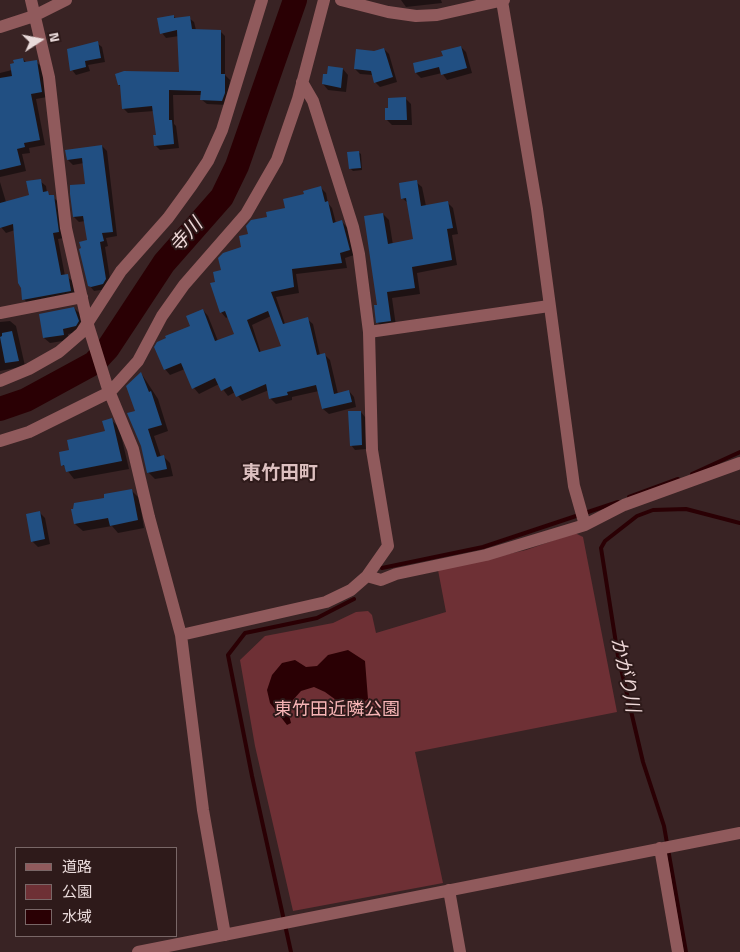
<!DOCTYPE html>
<html>
<head>
<meta charset="utf-8">
<style>
	body { margin:0 }
	#map { position:relative; width:740px; height:952px; overflow:hidden; background:#392324; font-family:"Titillium Web","Noto Sans JP",sans-serif }
	canvas { display:block }
	.legend { position:absolute; left:15px; top:847px; width:162px; height:90px; box-sizing:border-box; background:#2e1a1a; border:1px solid #796767; margin:0; padding:6px 9px; list-style:none; font-size:15px; color:#eadbdb }
	.legend li { display:flex; align-items:center; gap:10px; height:25px }
	.legend b { width:25px; border:1px solid #796767 }
	.north { position:absolute; left:15px; top:15px; width:50px; height:50px; -webkit-text-stroke:4px #2e1a1a; paint-order:stroke; rotate:79deg; font-size:14px; font-weight:700; line-height:20px; text-align:center; color:#eadbdb }
	.north::after { content:''; display:block; margin:auto; width:18px; height:22px; background:#eadbdb; clip-path:polygon(50% 0,100% 100%,50% 72%,0 100%) }
</style>
</head>
<body>
<div id="map">
<canvas width="740" height="952"></canvas>
<ul class="legend">
<li><b style="height:6px;background:#905a5c"></b>道路</li>
<li><b style="height:14px;background:#6e3035"></b>公園</li>
<li><b style="height:14px;background:#2a0004"></b>水域</li>
</ul>
<div class="north">N</div>
</div>
<script>
const c = document.querySelector('canvas').getContext('2d');
c.lineJoin = 'round';
function fillPath(path, color) { c.fillStyle = color; c.fill(path, 'evenodd'); }
const poly = rows => new Path2D(rows.map(r => 'M' + r).join(''));
function trace(path, color, width, dash) { c.strokeStyle = color; c.lineWidth = width; c.lineCap = dash ? 'butt' : 'round'; c.setLineDash(dash || []); c.stroke(path); }
function label(font, color, halo, rows, align = 'center') {
  c.font = font + ' "Titillium Web","Noto Sans JP",sans-serif'; c.lineWidth = 4; c.setLineDash([]); c.textBaseline = 'middle'; c.strokeStyle = halo; c.fillStyle = color; for (const [text, x, y, turn = 0] of rows) {
    c.save(); c.translate(x, y); c.rotate((+turn || 0) * Math.PI / 180); c.textAlign = isNaN(turn) ? turn : align; if (halo) c.strokeText(text, 0, 0); c.fillText(text, 0, 0); c.restore();
  }
}
fillPath(poly([
	[575,533,583,537,617,712,415,752,443,883,293,911,255,746,240,660,265,636,333,623,356,612,368,611,372,615,376,633,446,612,438,570,526,550]
]), '#6e3035');
fillPath(poly([
	[348,650,365,661,368,699,358,706,346,708,338,707,336,700,325,692,314,687,301,691,293,700,288,711,291,723,287,725,270,703,267,690,272,675,282,663,295,660,306,667,317,666,328,655]
]), '#2a0004');
fillPath(poly([
	[401,0,441,0,442,3,406,7],
	[173,16,177,19,189,18,194,22,196,30,220,31,225,36,225,75,230,80,227,105,207,104,202,100,202,95,173,95,174,124,176,126,179,148,160,150,155,145,157,136,154,111,128,113,123,108,121,87,119,85,181,73,179,36,166,38,162,33],
	[97,43,102,47,105,62,88,65,90,71,76,75,72,70],
	[461,47,466,52,472,73,447,80,442,73,421,78,416,73],
	[384,49,389,54,397,82,380,87,375,82,373,75,360,74,355,69,375,52],
	[23,59,27,63,36,62,42,67,47,97,36,99,45,145,29,148,30,153,22,154,26,171,0,177,0,73,12,70],
	[343,69,348,75,346,92,328,90,323,84],
	[406,99,411,104,412,125,392,125,387,120],
	[102,146,107,151,117,236,106,238,108,246,105,247,111,285,108,289,94,291,89,285,88,241,85,221,79,222,74,217,87,185,84,163,73,165,68,160],
	[358,152,361,154,362,170,353,171,350,168],
	[40,181,46,186,47,193,59,202,64,238,58,239,65,276,73,281,76,296,29,305,24,299,15,230,6,233,0,226,0,182,6,202,30,196],
	[416,182,422,187,426,206,447,202,453,208,458,234,452,235,457,265,417,273,420,294,392,298,396,326,383,328,377,322,383,214,389,220,393,245,415,240,409,204,402,198],
	[321,188,326,193,328,203,332,208,336,223,342,222,347,227,354,255,345,258,347,268,296,274,299,293,276,297,285,324,307,319,313,324,320,355,324,354,330,360,338,394,349,391,354,397,356,407,329,414,323,409,319,391,292,397,292,400,276,404,271,399,269,390,242,401,235,392,228,396,219,384,199,394,194,388,185,369,170,375,165,369,203,310,208,316,218,341,236,334,228,317,226,318,221,312,217,282,223,270,243,248,249,235,269,217],
	[271,316,283,347,261,353,252,325],
	[74,308,80,314,84,327,81,331,68,334,69,340,50,343,44,338],
	[10,321,16,326,25,366,0,371,0,322],
	[141,373,158,399,168,431,154,436,161,457,164,457,170,463,173,476,155,479,148,472,137,412],
	[361,412,365,417,366,449,355,450,351,445],
	[111,420,119,427,129,469,74,479,63,465,71,450,107,432],
	[131,490,139,498,144,528,118,533,112,526,83,531,75,524],
	[39,512,45,518,50,544,38,547,32,541]
]), '#0007');
trace(poly([
	[692,474,740,452],
	[629,497,678,479],
	[382,568,483,547,618,502],
	[291,952,252,776,228,655,245,633,317,618,354,599],
	[686,952,664,826,643,762,618,656,601,548,605,541,637,516,653,510,686,509,740,523]
]), '#2a0004', 4);
trace(poly([
	[0,409,26,400,94,363,108,348,164,263,222,197,237,166,295,0]
]), '#2a0004', 24);
fillPath(poly([
	[174,15,174,18,190,16,192,29,221,30,221,74,225,74,225,93,222,101,200,100,201,91,169,90,169,120,172,120,174,144,154,146,153,135,156,135,152,106,122,109,120,85,118,85,115,74,124,71,179,72,177,30,160,34,157,18],
	[98,41,101,58,85,61,86,67,70,71,67,49],
	[461,46,467,68,441,75,439,67,415,73,413,63,443,56,441,51],
	[384,48,393,77,374,83,371,71,354,69,356,49,374,51],
	[23,58,24,62,37,60,38,67,42,92,31,94,40,140,24,143,25,147,17,149,21,165,0,170,0,78,12,76,10,64,14,63,13,60],
	[328,66,343,68,341,88,322,84,323,74,327,74],
	[406,97,407,120,385,120,385,108,388,108,388,98],
	[102,145,113,232,102,233,104,241,100,242,106,279,103,284,91,287,88,286,79,249,81,248,79,242,87,240,83,216,73,217,70,194,70,185,85,184,82,158,67,160,65,150],
	[359,151,361,168,349,169,347,152],
	[41,179,43,192,48,191,49,195,54,195,59,232,53,233,61,275,68,274,71,291,22,300,21,288,18,283,13,224,0,228,0,203,29,195,26,181],
	[417,180,421,206,448,201,453,228,447,229,452,260,412,267,415,288,387,292,391,321,376,323,374,305,377,305,364,216,383,213,388,244,413,239,406,198,401,199,399,183],
	[321,186,325,202,328,201,333,223,342,220,350,250,340,253,342,263,292,269,294,287,271,292,283,324,308,317,317,355,325,353,334,394,349,390,352,402,322,409,316,385,287,392,288,395,269,399,266,384,236,397,231,386,221,391,215,378,192,389,181,363,164,370,154,347,157,342,166,338,165,336,190,326,186,316,203,309,215,341,234,334,225,311,220,313,210,283,215,282,213,272,221,270,218,258,223,253,241,247,239,236,248,234,246,226,251,220,267,217,266,212,285,208,283,199,304,194,303,191],
	[268,311,281,346,259,352,247,320],
	[74,307,79,321,76,326,63,329,64,335,43,338,39,314],
	[12,331,19,361,5,363,0,337,2,336,2,333],
	[141,372,149,392,151,391,162,425,148,429,157,457,164,455,167,469,147,473,141,446,127,413,135,411,126,386],
	[348,411,361,411,362,445,350,446],
	[112,418,122,461,66,472,64,465,61,466,59,452,69,450,67,440,105,431,102,421],
	[132,489,138,520,110,526,108,518,74,524,71,509,73,509,74,503,104,498,104,494],
	[40,511,45,539,31,542,26,514]
]), '#214f82');
trace(poly([
	[31,0,49,77,66,228,88,325,107,386,133,449,149,517,181,635,203,810,225,935],
	[341,0,388,12,416,16,437,15,504,0],
	[502,1,537,209,574,486,585,525],
	[0,27,34,16,66,0],
	[0,313,82,297],
	[369,332,549,306],
	[0,381,29,369,59,352,81,333,121,271,168,218,192,185,208,161,222,130,262,0],
	[0,441,29,432,110,392,138,361,162,316,184,285,246,214,277,160,298,99,324,0],
	[367,576,381,580,396,574,486,555,585,525,624,505,740,463],
	[181,635,326,602,351,590,367,576,388,546,372,450,369,332,359,254,353,227,313,101,302,82],
	[660,848,678,952],
	[449,890,460,952],
	[138,952,740,833]
]), '#905a5c', 12);
label('18px', '#f7b5b6', '#2e1a1a', [
	["東竹田近隣公園",337,711]
]);
label('italic 19px', '#efd8d8', '#2e1a1a', [
	["寺川",187,236,-48],
	["かがり川",624,675,78]
]);
label('bold 19px', '#ddc0c0', '#2e1a1a', [
	["東竹田町",280,474]
]);
</script>
</body>
</html>
